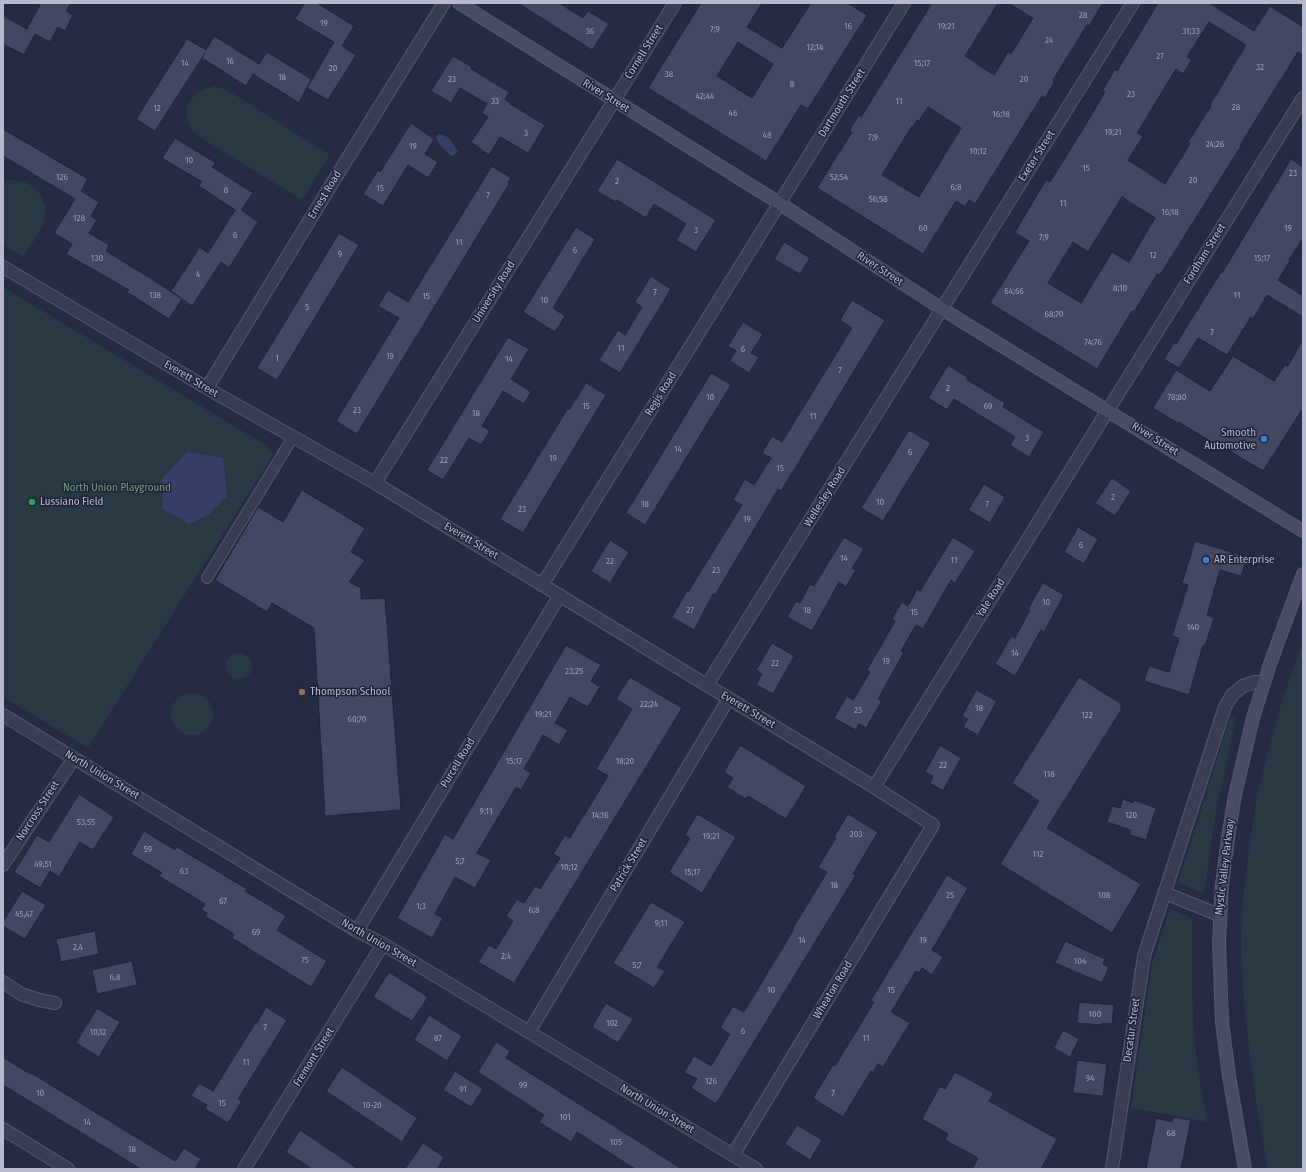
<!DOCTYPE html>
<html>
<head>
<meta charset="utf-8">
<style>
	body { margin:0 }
	#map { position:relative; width:1306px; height:1172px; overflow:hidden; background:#252b42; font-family:"Fira Sans Condensed",sans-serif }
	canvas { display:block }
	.frame { position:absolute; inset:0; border:4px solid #b7bacc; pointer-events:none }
</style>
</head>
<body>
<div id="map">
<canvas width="1306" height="1172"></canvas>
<div class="frame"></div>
</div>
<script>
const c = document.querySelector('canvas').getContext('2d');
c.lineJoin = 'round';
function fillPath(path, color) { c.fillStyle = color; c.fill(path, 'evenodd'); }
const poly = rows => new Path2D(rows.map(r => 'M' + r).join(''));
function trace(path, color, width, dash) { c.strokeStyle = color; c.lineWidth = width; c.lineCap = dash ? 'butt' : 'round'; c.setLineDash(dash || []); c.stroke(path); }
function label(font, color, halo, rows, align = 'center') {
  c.font = font + ' "Fira Sans Condensed",sans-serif'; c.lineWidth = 3; c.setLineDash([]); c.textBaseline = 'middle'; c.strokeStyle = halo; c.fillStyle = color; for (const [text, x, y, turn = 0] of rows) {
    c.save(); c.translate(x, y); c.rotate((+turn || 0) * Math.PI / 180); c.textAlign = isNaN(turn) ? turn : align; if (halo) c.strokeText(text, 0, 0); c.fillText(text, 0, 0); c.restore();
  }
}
fillPath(poly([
	[215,86,227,90,330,155,302,200,203,139,192,131,187,117,187,108,190,100,199,91,205,89],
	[14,180,22,181,29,184,36,189,41,196,45,206,45,215,44,224,24,257,3,245,3,181],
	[3,287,264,444,274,453,88,748,3,697],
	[1303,641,1303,1169,1268,1169,1254,1089,1245,1015,1241,947,1242,917,1245,878,1256,801,1265,763,1283,698],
	'226 666a13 13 0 1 1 26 0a13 13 0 1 1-26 0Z',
	'171 714a21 21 0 1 1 42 0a21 21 0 1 1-42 0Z',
	[1232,716,1235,717,1236,720,1216,811,1204,894,1178,883,1230,718],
	[1170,909,1192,918,1192,984,1194,1036,1198,1070,1207,1122,1131,1108,1152,964]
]), '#273a43');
fillPath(poly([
	[438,134,448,137,454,145,458,152,452,156,443,148,438,142,436,137],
	[187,452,223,458,227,496,208,515,189,524,163,509,162,479]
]), '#374068');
const building = poly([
	[41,3,71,3,66,11,73,15,65,31,58,27,50,42,35,34,24,55,3,44,3,16,27,29,41,3],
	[305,3,317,3,354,26,342,46,356,55,328,100,307,88,334,42,295,19,305,3],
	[518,3,559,3,583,18,588,11,609,24,592,50,518,3],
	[701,3,762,3,747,27,782,48,811,3,847,3,867,15,808,109,801,105,766,161,648,88,701,3],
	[738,42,773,64,752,98,717,76,738,42],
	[932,3,998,3,965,56,994,75,1008,52,1011,54,1033,18,1008,3,1103,3,1089,26,1087,25,1053,80,1055,81,1045,98,1042,96,975,204,969,200,965,207,956,201,923,254,817,188,852,132,849,131,859,115,861,117,932,3],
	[928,107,961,128,919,197,882,175,912,126,913,127,917,120,919,121,928,107],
	[1158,3,1209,3,1254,31,1270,6,1303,27,1303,55,1298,52,1240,145,1241,146,1160,275,1157,274,1134,312,1132,311,1097,369,990,303,1029,241,1015,232,1046,180,1050,182,1083,129,1105,92,1102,91,1115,69,1117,71,1158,3],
	[1209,22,1246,45,1210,105,1211,106,1188,142,1190,144,1165,184,1128,160,1143,136,1137,133,1176,69,1183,74,1192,60,1187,57,1209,22],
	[1122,197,1155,218,1129,262,1112,252,1081,303,1048,283,1073,242,1088,252,1122,197],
	[214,36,259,64,267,52,311,79,299,103,253,74,246,86,202,58,205,53,155,131,136,119,187,39,206,50,214,36],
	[453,56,472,67,471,69,509,92,505,100,511,103,510,104,545,125,528,153,500,137,489,155,471,142,488,117,482,113,487,104,460,88,451,103,431,91,453,56],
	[411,123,434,139,425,154,438,162,428,178,408,165,383,206,363,194,378,170,380,172,411,123],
	[3,129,88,179,81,191,99,202,91,216,97,220,89,233,109,245,106,251,158,283,182,299,169,319,127,292,129,290,66,254,72,244,54,233,75,199,3,156,3,129],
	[175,138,216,163,212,167,253,193,241,210,258,222,229,268,221,262,192,306,171,291,200,247,208,253,235,210,199,186,202,182,162,158,175,138],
	[617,159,716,220,696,252,676,240,686,224,654,204,646,218,617,200,616,202,597,191,617,159],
	[1291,159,1303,167,1303,238,1289,260,1290,261,1278,280,1303,296,1303,317,1267,295,1253,319,1251,317,1227,355,1198,338,1179,368,1164,359,1174,343,1176,344,1221,272,1222,273,1291,159],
	[492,166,511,178,508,183,509,184,357,434,336,421,399,318,378,306,388,290,408,302,492,166],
	[576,227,595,239,553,308,565,316,555,332,523,312,576,227],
	[339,233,359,245,277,380,257,368,339,233],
	[784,242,810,258,800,274,774,259,784,242],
	[651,276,671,289,620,373,599,360,618,330,625,335,642,307,635,302,651,276],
	[852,300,885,320,781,491,778,489,715,595,713,594,694,630,672,617,687,591,688,592,742,505,733,500,745,479,754,485,771,458,762,453,772,436,782,442,852,328,840,320,852,300],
	[743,322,763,334,751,353,759,357,749,373,730,361,736,351,728,346,743,322],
	[508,337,529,349,511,379,531,392,524,404,503,391,482,426,490,431,481,445,469,438,443,480,427,470,508,337],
	[1303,339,1303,408,1263,471,1222,446,1221,448,1179,422,1178,423,1153,408,1176,370,1210,391,1233,356,1274,381,1285,365,1288,366,1303,339],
	[948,365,967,377,966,379,1005,403,1003,407,1044,432,1029,457,1010,445,1015,437,954,399,947,410,928,398,948,365],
	[711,373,731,385,645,525,626,513,711,373],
	[586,383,606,395,523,533,500,519,568,408,569,410,586,383],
	[909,430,931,443,883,521,861,508,909,430],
	[1112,478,1131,491,1115,516,1095,503,1112,478],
	[984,484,1005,497,990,523,968,510,984,484],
	[302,490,365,528,351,552,365,560,349,582,361,588,361,599,385,598,401,810,325,816,314,628,272,603,267,612,215,580,258,507,283,522,302,490],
	[1078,527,1098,539,1084,564,1064,552,1078,527],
	[844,537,864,549,852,568,856,570,846,587,839,582,812,631,787,617,796,601,800,603,810,584,814,586,844,537],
	[953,537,975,551,955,583,951,580,923,629,916,625,901,651,904,652,878,699,882,701,866,728,859,724,856,730,834,718,847,696,853,700,870,672,867,670,895,621,892,619,902,602,908,606,917,589,920,591,953,537],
	[610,540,629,552,610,583,591,571,610,540],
	[1195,541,1247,557,1241,576,1220,570,1207,615,1214,618,1205,646,1203,645,1189,695,1144,681,1149,666,1169,672,1179,638,1172,636,1188,585,1182,583,1195,541],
	[1043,583,1064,595,1044,632,1041,630,1015,676,995,664,1011,636,1015,638,1030,610,1028,609,1043,583],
	[772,643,794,656,773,694,756,685,762,674,756,670,772,643],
	[566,645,601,665,591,681,600,687,588,707,570,697,555,723,568,730,559,745,543,735,524,769,531,773,521,790,516,787,477,853,491,860,475,888,455,877,435,914,443,918,432,938,397,918,445,834,453,839,566,645],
	[630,677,682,708,514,983,478,962,489,945,496,949,513,921,506,916,517,899,524,903,535,886,540,889,560,858,553,854,565,835,570,838,608,776,596,769,632,709,616,699,630,677],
	[1079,677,1121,704,1121,710,1047,828,1141,884,1112,933,1000,864,1039,801,1012,783,1079,677],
	[976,690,997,701,978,735,963,727,968,719,962,716,976,690],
	[740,745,806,786,786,819,748,796,746,799,727,787,733,778,724,772,740,745],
	[940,745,961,758,943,791,930,783,933,776,925,772,940,745],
	[79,794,114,817,93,850,80,842,59,877,50,871,40,888,14,872,37,835,49,842,79,794],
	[1123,799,1133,803,1134,800,1156,808,1146,840,1129,835,1131,830,1107,822,1112,806,1120,808,1123,799],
	[697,814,736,837,702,893,669,872,690,838,685,835,697,814],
	[848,814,878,832,853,874,856,875,716,1104,691,1088,697,1079,684,1072,694,1056,711,1066,730,1034,720,1028,733,1006,744,1012,794,929,793,928,827,872,818,867,836,838,834,837,848,814],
	[144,831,175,850,177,847,247,889,245,891,286,916,277,930,327,961,311,987,232,938,234,934,205,916,207,913,201,910,205,904,159,876,162,873,131,854,144,831],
	[947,875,968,888,932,950,943,957,932,975,922,968,919,973,916,971,891,1012,910,1023,883,1067,878,1064,873,1072,871,1071,843,1117,813,1098,833,1065,835,1066,874,1002,871,1000,947,875],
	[22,891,46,905,25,939,3,926,3,922,22,891],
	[651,902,685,922,657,967,665,971,654,988,613,963,651,902],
	[95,931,99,954,61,962,56,939,95,931],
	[1065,941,1105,959,1103,964,1109,967,1102,983,1055,963,1065,941],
	[132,961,137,985,97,994,92,970,132,961],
	[389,972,428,997,412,1021,373,997,389,972],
	[1079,1002,1114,1005,1112,1024,1102,1023,1102,1025,1077,1023,1079,1002],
	[606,1003,633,1019,618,1043,592,1027,606,1003],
	[266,1007,287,1020,238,1099,242,1101,228,1123,205,1109,207,1105,191,1096,199,1083,213,1091,256,1022,257,1023,266,1007],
	[97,1008,120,1022,99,1057,76,1043,97,1008],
	[429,1015,462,1036,447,1061,414,1040,429,1015],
	[1063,1030,1079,1039,1070,1057,1054,1048,1063,1030],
	[496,1042,510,1051,506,1058,682,1169,635,1169,577,1132,571,1142,539,1122,544,1115,478,1072,496,1042],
	[3,1057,30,1074,31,1073,175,1161,184,1148,201,1159,195,1169,141,1169,3,1085,3,1057],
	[1077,1060,1107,1064,1103,1096,1073,1093,1077,1060],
	[342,1067,417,1118,402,1142,326,1091,342,1067],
	[455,1071,483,1089,471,1107,443,1090,455,1071],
	[955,1072,994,1093,989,1101,1057,1139,1041,1169,972,1169,978,1158,945,1140,948,1134,922,1119,940,1086,945,1089,955,1072],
	[1173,1117,1191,1120,1181,1169,1146,1169,1156,1118,1172,1122,1173,1117],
	[797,1125,822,1140,810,1160,785,1144,797,1125],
	[300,1130,358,1169,312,1169,286,1152,300,1130],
	[423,1143,444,1157,437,1169,405,1169,423,1143]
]);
fillPath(building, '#424863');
trace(building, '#202539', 1);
const lane = poly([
	[207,578,293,437]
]);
const street = poly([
	[3,267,217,394,375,483,874,787,933,825,733,1155],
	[207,388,344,164,444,3],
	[375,483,675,3],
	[542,585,904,3],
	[707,685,1133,3],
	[3,715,357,931,383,944,756,1169],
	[874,787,1108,410,1303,98],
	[3,865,74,758],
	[1165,893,1219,915],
	[357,931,560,595],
	[3,982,21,994,39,1000,55,1003],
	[529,1032,729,698],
	[3,1129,68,1169],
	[244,1169,383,944],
	[1112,1169,1144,956,1225,707,1232,695,1243,686,1255,682,1264,682]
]);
const secondary = poly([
	[459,3,779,203,942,309,1303,531],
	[1245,1169,1229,1076,1222,1022,1219,943,1222,885,1228,838,1235,795,1253,718,1270,664,1303,574]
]);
trace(lane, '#55596c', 12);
trace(street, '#55596c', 14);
trace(secondary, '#55596c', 14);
trace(lane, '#3a3e52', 10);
trace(street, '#3a3e52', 12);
trace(secondary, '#484c65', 12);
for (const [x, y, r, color] of [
	[1264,439,4,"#3f7fe0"],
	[32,502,4,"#2e9e5b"],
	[1206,560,4,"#3f7fe0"],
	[302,692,4,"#8d6e63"]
]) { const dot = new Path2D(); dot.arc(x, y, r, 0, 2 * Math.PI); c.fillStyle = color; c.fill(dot); trace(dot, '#1e2337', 1.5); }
label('9px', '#9a9eb2', null, [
	["28",1083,15],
	["19",324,23],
	["16",848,26],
	["19;21",946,26],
	["7;9",715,29],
	["36",590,31],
	["31;33",1191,31],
	["24",1049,40],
	["12;14",815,47],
	["27",1160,56],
	["16",230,61],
	["14",185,63],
	["15;17",922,63],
	["32",1260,67],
	["20",333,68],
	["38",669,74],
	["18",282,77],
	["23",452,79],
	["20",1024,79],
	["8",792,84],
	["23",1131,94],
	["42;44",705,96],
	["33",495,101],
	["11",899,101],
	["28",1236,107],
	["12",157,108],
	["46",733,113],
	["16;18",1001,114],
	["19;21",1113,132],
	["3",526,133],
	["48",767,135],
	["7;9",873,137],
	["24;26",1215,144],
	["19",413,146],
	["10;12",978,151],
	["10",189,160],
	["15",1086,168],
	["23",1293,173],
	["126",62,177],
	["52;54",839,177],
	["20",1193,180],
	["2",617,181],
	["6;8",956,187],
	["15",380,188],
	["8",226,190],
	["7",488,195],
	["56;58",878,199],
	["11",1063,203],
	["16;18",1170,212],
	["128",79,218],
	["60",923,228],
	["19",1288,228],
	["3",696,230],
	["6",235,235],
	["7;9",1044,237],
	["11",459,242],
	["6",575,250],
	["9",340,254],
	["12",1153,255],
	["130",97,258],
	["15;17",1262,258],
	["4",198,274],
	["8;10",1120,288],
	["64;66",1014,291],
	["7",655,292],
	["138",155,295],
	["11",1237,295],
	["15",426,296],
	["10",544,300],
	["5",307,307],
	["68;70",1054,314],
	["7",1212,332],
	["74;76",1093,342],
	["11",621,348],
	["6",743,349],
	["19",390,356],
	["1",277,358],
	["14",509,359],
	["7",840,370],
	["2",948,388],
	["10",710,397],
	["78;80",1177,397],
	["15",586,406],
	["69",988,406],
	["23",357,410],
	["18",476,413],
	["11",813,416],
	["3",1027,438],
	["14",678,449],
	["6",910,452],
	["19",553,458],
	["22",444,460],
	["15",780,468],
	["2",1113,497],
	["10",880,502],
	["18",645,504],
	["7",987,504],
	["23",522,509],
	["19",747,519],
	["6",1081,545],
	["14",844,558],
	["11",954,560],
	["22",610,561],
	["23",716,570],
	["10",1046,602],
	["27",690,610],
	["18",807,610],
	["15",914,612],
	["140",1193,627],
	["14",1015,653],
	["19",886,661],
	["22",775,663],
	["23;25",574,671],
	["22;24",649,704],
	["18",979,708],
	["23",858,710],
	["19;21",543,714],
	["122",1087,715],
	["60;70",357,719],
	["15;17",514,761],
	["18;20",625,761],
	["22",943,765],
	["118",1049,774],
	["9;11",486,811],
	["14;16",600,815],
	["120",1131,815],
	["53,55",86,822],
	["203",856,834],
	["19;21",711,836],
	["59",148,849],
	["112",1038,854],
	["5;7",460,861],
	["49,51",43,864],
	["10;12",569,867],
	["63",184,871],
	["15;17",692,872],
	["18",834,885],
	["25",950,895],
	["108",1104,895],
	["67",223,901],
	["1;3",421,906],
	["6;8",534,910],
	["45,47",24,914],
	["9;11",661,923],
	["69",256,932],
	["14",802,940],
	["19",923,940],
	["2,4",78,947],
	["2;4",506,956],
	["75",305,960],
	["104",1080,961],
	["5;7",637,965],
	["6,8",115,977],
	["10",771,990],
	["15",891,990],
	["100",1095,1014],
	["102",612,1023],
	["7",265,1027],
	["6",743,1031],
	["10,12",98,1032],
	["87",438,1038],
	["11",866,1038],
	["11",246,1062],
	["94",1090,1078],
	["126",711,1081],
	["99",523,1085],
	["91",463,1089],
	["10",40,1093],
	["7",833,1093],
	["15",222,1103],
	["10-20",372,1105],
	["101",565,1117],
	["14",87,1122],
	["68",1171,1133],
	["105",616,1142],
	["18",132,1149]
]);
label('11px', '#b7bacc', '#1e2337', [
	["Cornell Street",644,52,-58],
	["River Street",606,96,32],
	["Dartmouth Street",842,103,-58],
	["Exeter Street",1037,156,-58],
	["Ernest Road",325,195,-59],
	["Fordham Street",1205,254,-58],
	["River Street",880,269,33],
	["University Road",494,292,-58],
	["Everett Street",191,379,31],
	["Regis Road",661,394,-58],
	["River Street",1155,439,32],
	["Wellesley Road",825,497,-58],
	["Everett Street",471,541,31],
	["Yale Road",991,598,-58],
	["Everett Street",748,710,31],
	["Purcell Road",458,763,-59],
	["North Union Street",102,775,31],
	["Norcross Street",38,811,-57],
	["Patrick Street",629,865,-59],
	["Mystic Valley Parkway",1225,867,-83],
	["North Union Street",379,943,30],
	["Wheaton Road",833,990,-59],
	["Decatur Street",1132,1030,-82],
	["Fremont Street",314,1057,-58],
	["North Union Street",657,1109,31]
]);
label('11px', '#b7bacc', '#1e2337', [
	["Smooth",1256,433,"right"],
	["Automotive",1256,446,"right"],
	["Lussiano Field",40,502],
	["AR Enterprise",1214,560],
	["Thompson School",310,692]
], 'left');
label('11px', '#6d9e83', '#1e2337', [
	["North Union Playground",117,488]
]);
</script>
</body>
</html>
